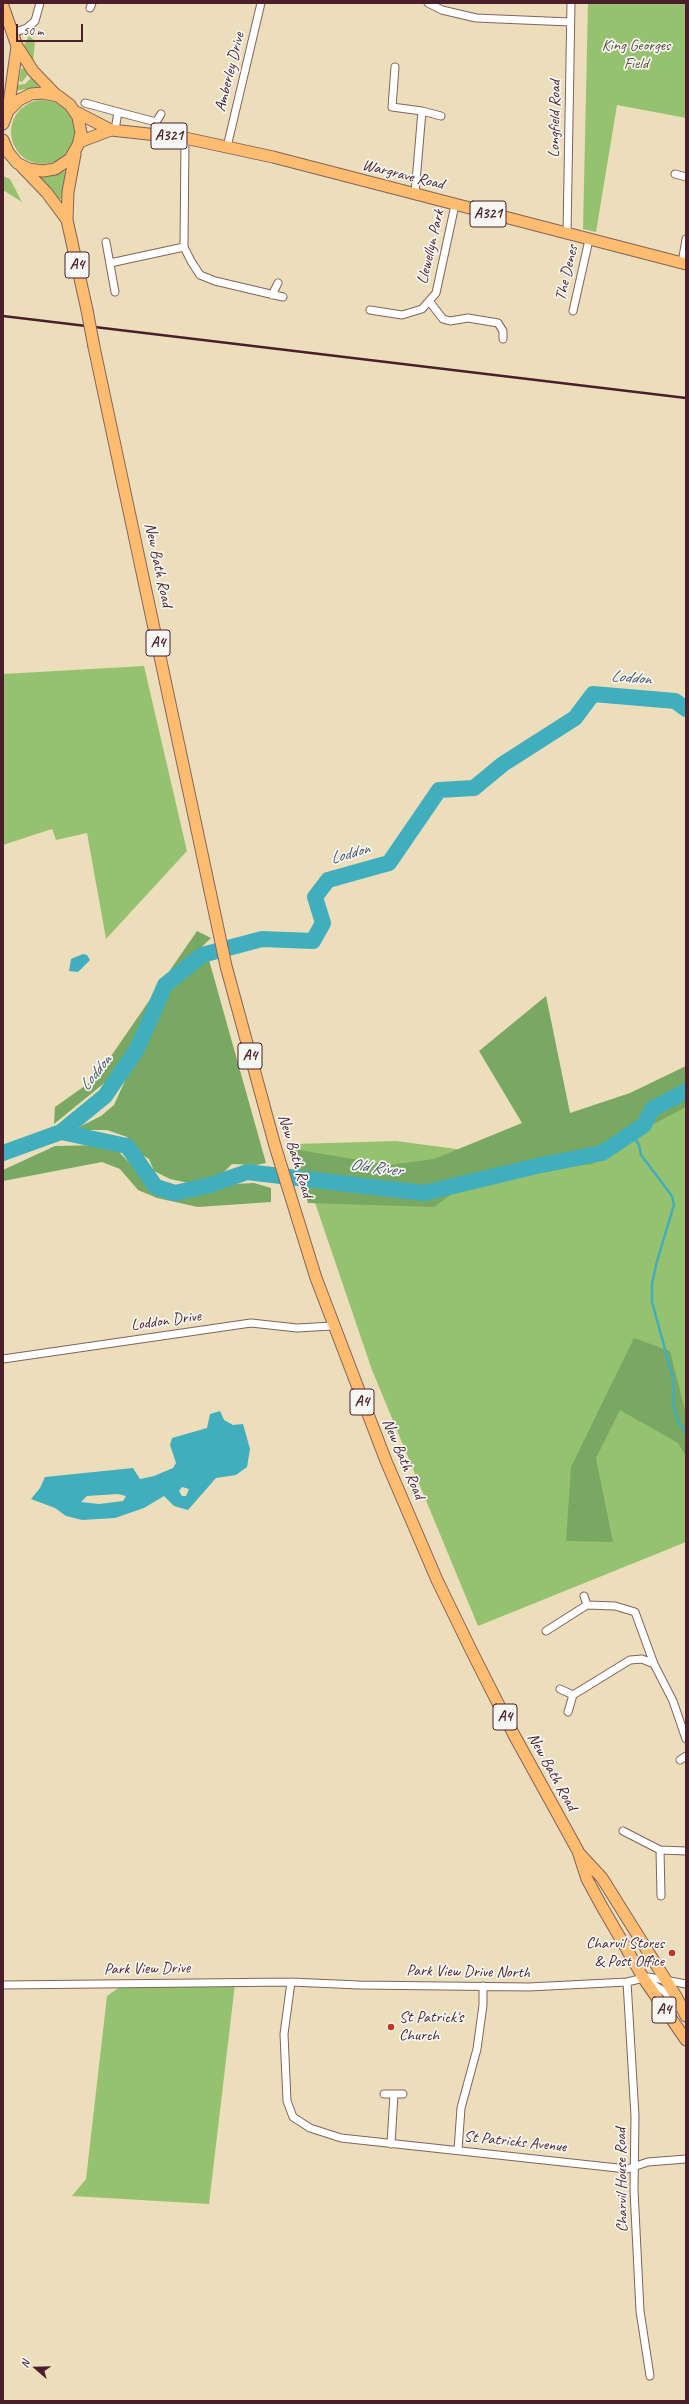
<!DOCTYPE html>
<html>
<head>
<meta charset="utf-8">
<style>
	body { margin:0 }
	#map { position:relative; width:689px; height:2404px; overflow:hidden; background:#ecdebb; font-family:Caveat,sans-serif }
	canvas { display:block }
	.frame { position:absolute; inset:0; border:4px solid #4a1f2b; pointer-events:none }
	.north { position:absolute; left:16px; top:2348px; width:40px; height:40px; -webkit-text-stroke:3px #f6f6f2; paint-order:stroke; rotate:290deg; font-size:11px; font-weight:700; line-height:16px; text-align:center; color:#4a1f2b }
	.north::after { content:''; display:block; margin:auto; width:14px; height:18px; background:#4a1f2b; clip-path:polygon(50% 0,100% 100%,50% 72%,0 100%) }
	.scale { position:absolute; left:16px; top:24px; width:67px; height:18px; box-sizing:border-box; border:2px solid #4a1f2b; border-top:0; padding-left:5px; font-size:12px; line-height:14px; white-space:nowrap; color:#4a1f2b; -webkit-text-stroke:3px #f6f6f2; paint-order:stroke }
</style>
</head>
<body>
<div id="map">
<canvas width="689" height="2404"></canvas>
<div class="frame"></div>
<div class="north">N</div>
<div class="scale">50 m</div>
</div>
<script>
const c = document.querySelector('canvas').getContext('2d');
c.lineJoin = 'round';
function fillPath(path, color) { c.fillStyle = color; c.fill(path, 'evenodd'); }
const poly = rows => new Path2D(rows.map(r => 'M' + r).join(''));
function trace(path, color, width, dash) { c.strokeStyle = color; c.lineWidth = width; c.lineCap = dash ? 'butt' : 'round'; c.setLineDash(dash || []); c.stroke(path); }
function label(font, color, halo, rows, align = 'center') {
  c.font = font + ' Caveat,sans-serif'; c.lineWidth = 3.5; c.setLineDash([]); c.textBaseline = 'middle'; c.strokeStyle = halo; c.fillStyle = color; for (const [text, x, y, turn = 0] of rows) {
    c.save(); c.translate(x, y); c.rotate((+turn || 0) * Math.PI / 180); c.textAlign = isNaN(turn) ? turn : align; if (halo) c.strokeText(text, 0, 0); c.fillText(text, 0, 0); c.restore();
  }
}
fillPath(poly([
	[588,3,686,3,686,118,617,105,596,232,583,229],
	[29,36,35,41,33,63,24,45],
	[25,68,29,73,22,82,19,81,21,69],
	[32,77,41,86,16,91,18,85,25,84],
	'11 132a32 32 0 1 1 64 0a32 32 0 1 1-64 0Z',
	[64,171,66,172,61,199,59,199,39,180,39,178],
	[3,176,10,179,22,202,3,190],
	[144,666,187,851,106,939,87,833,56,840,52,829,3,845,3,674],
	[686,1077,686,1542,478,1626,372,1370,295,1144,396,1141,479,1152],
	[235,1984,209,2204,72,2196,86,2179,107,1996,120,1987]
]), '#96c26f');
fillPath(poly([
	[197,931,211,938,158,989,137,1040,108,1080,54,1124,55,1107,96,1078],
	[204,959,209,960,266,1163,256,1165,232,1164,224,1172,198,1185,170,1179,154,1171,149,1159,142,1155,127,1137,107,1130,82,1130,79,1127,101,1116,114,1105,167,988],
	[546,996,570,1113,630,1093,686,1066,686,1107,652,1125,592,1164,472,1179,434,1207,308,1203,293,1149,389,1165,434,1159,522,1123,479,1051],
	[101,1145,119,1152,155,1189,175,1197,190,1197,233,1184,254,1183,271,1188,271,1202,198,1207,157,1198,138,1190,120,1169,102,1162,3,1181,3,1170,55,1146],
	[634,1338,670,1351,686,1414,686,1456,678,1443,620,1410,596,1458,613,1542,566,1541,571,1467]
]), '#78a862');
fillPath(poly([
	[83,954,87,955,90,960,78,972,69,971,71,959],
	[220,1411,224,1420,233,1425,243,1424,250,1449,247,1467,236,1475,216,1478,188,1510,174,1506,164,1496,144,1508,115,1518,82,1520,66,1516,55,1508,31,1499,40,1488,45,1477,133,1468,140,1479,154,1476,173,1468,176,1463,170,1445,172,1438,207,1428,210,1414],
	[182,1487,189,1489,186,1496,182,1496,179,1491],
	[118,1494,126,1496,123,1501,99,1504,81,1502,87,1496]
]), '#41aebe');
trace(poly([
	[632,1133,639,1145,641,1155,672,1196,674,1205,657,1261,652,1284,652,1302,673,1378,674,1408,679,1424,686,1432]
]), '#41aebe', 2.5);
trace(poly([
	[61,1132,127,1146,156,1187,175,1193,210,1185,247,1172,424,1193,537,1166,602,1153,644,1125,652,1109,686,1091],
	[3,1153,61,1132,105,1096,137,1049,165,985,202,955,262,939,313,941,323,923,315,897,328,880,389,863,439,790,474,788,503,764,575,718,593,694,675,701,686,709]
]), '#41aebe', 16);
const minor = poly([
	[428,3,442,10,476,18,570,22],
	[90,8,92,3],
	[13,33,27,28,35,21,40,3],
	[395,67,392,107,422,111],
	[85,103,118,112,115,130],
	[118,112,156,122,161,114],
	[185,138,184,247,191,261,200,275,215,281,283,297],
	[227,147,261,3],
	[675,174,686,177],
	[415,193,422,111,441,116],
	[567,234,571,3],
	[106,242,115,292],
	[110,263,184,247],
	[682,263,686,239],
	[272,295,278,283],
	[429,301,443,319,450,321,468,318,498,323,503,331,503,339],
	[370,310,402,315,422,309,436,293,455,205],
	[573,311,589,240],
	[3,1359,251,1323,297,1328,333,1326],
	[546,1631,587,1605],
	[654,1664,673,1701,686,1739],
	[560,1689,573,1695,630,1660,642,1659,654,1664,635,1612,615,1606,587,1605,584,1596],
	[568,1712,573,1695],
	[680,1760,686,1756],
	[623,1831,660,1850,686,1851],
	[660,1850,661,1896],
	[646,1980,665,1992,677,2007],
	[291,1982,284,2034,287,2101,293,2117,310,2128,341,2138,627,2169,648,2162,686,2159],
	[627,1982,635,2116,634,2190,640,2311,650,2376],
	[3,1985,291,1982,359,1985,529,1987,627,1982,648,1977,686,1984],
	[384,2094,394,2094,391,2144],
	[394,2094,403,2094],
	[458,2150,461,2108,477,2049,483,2005,483,1986]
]);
const primary = poly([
	[3,6,17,46,33,71,57,96],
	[8,111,17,46],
	[74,111,111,130,185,138,273,157,686,264],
	[3,124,8,111,19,100,31,94,43,93,58,96,70,105,78,117,81,133,78,145,70,159,55,169,43,171,29,169,17,163,8,152,3,140],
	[79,142,111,130],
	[75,154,68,192,67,220,87,310],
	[22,167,47,193,67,220],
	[94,347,226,966,275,1146,316,1278,386,1461,437,1580,472,1652,514,1735,578,1851,587,1879,601,1905,644,1979,686,2040],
	[578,1852,602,1878,677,1998,686,2016]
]);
trace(minor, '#83625d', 9);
trace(primary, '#83625d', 13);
trace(minor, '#fff', 7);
trace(primary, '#fdbc6f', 11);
trace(poly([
	[3,316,686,398]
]), '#4a1f2b', 2.5);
const primaryBridge = poly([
	[87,310,94,347]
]);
trace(primaryBridge, '#83625d', 13, []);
trace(primaryBridge, '#fdbc6f', 11);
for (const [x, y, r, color] of [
	[672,1953,4,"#c8321e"],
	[391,2027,4,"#c8321e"]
]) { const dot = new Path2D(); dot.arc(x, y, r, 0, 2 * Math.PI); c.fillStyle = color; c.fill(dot); trace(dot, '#f6f6f2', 1.5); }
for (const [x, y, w] of [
	[169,136,36],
	[488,214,36],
	[77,265,24],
	[158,643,24],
	[250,1056,24],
	[362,1402,24],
	[505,1717,24],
	[664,2010,24]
]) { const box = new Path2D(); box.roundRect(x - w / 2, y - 13, w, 26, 3); c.fillStyle = '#f6f6f2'; c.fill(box); trace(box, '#4a1f2b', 1); }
label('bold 15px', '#4a1f2b', null, [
	["A321",169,136],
	["A321",488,214],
	["A4",77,265],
	["A4",158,643],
	["A4",250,1056],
	["A4",362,1402],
	["A4",505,1717],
	["A4",664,2010]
]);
label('16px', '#61503f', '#f6f6f2', [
	["King Georges",636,46],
	["Field",636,64]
]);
label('16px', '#4a1f2b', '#f6f6f2', [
	["Amberley Drive",230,72,-76],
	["Longfield Road",555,119,-89],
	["Wargrave Road",403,175,14],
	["Llewellyn Park",431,247,-77],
	["The Denes",567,273,-77],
	["New Bath Road",158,565,78],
	["New Bath Road",295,1156,73],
	["Loddon Drive",166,1321,-8],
	["New Bath Road",403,1459,67],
	["New Bath Road",552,1772,61],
	["Park View Drive",147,1969,-1],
	["Park View Drive North",468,1972,1],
	["St Patricks Avenue",515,2142,6],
	["Charvil House Road",622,2180,-91]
]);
label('16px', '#4a1f2b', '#f6f6f2', [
	["Charvil Stores",664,1944],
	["& Post Office",664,1962],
	["St Patrick's",399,2018,"left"],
	["Church",399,2036,"left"]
], 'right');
label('italic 17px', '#465866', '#f6f6f2', [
	["Loddon",631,678,5],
	["Loddon",350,854,-16],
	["Loddon",96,1073,-51],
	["Old River",376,1168,7]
]);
</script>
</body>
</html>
